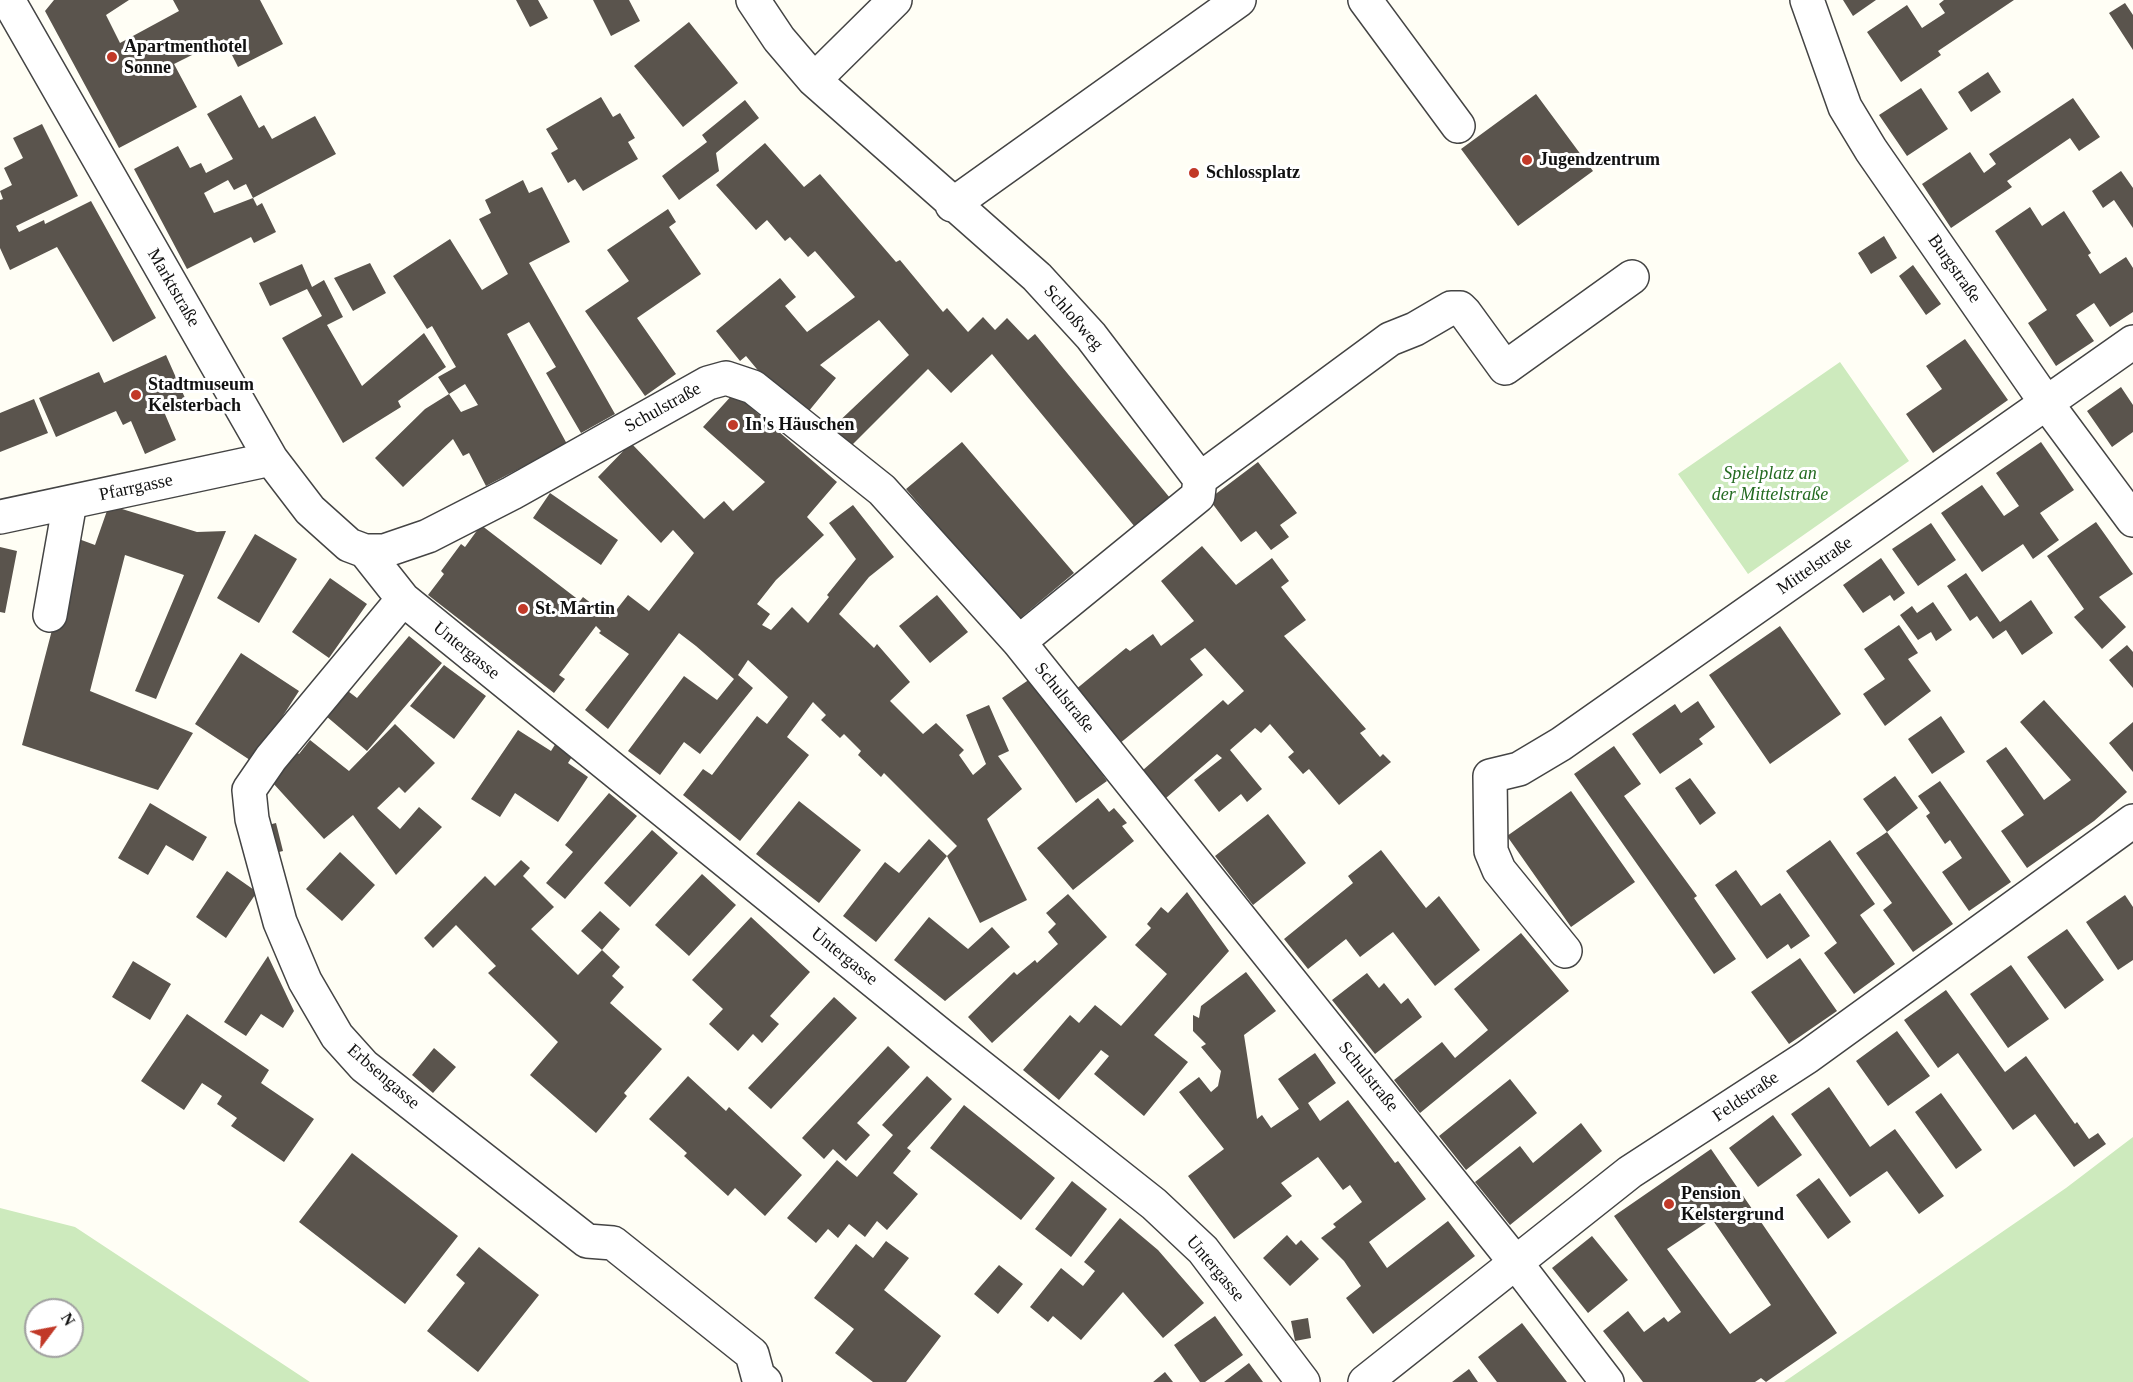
<!DOCTYPE html>
<html>
<head>
<meta charset="utf-8">
<style>
	body { margin:0 }
	#map { position:relative; width:2133px; height:1382px; overflow:hidden; background:#fffef5; font-family:"Times New Roman",serif }
	canvas { display:block }
	.north { position:absolute; left:24px; top:1298px; width:60px; height:60px; box-sizing:border-box; background:#fff; border:2px solid #a0a0a0; border-radius:50%; rotate:58deg; font-size:16px; font-weight:700; line-height:24px; text-align:center; color:#111 }
	.north::after { content:''; display:block; margin:auto; width:21px; height:27px; background:#c13928; clip-path:polygon(50% 0,100% 100%,50% 72%,0 100%) }
</style>
</head>
<body>
<div id="map">
<canvas width="2133" height="1382"></canvas>
<div class="north">N</div>
</div>
<script>
const c = document.querySelector('canvas').getContext('2d');
c.lineJoin = 'round';
function fillPath(path, color) { c.fillStyle = color; c.fill(path, 'evenodd'); }
const poly = rows => new Path2D(rows.map(r => 'M' + r).join(''));
function trace(path, color, width, dash) { c.strokeStyle = color; c.lineWidth = width; c.lineCap = dash ? 'butt' : 'round'; c.setLineDash(dash || []); c.stroke(path); }
function label(font, color, halo, rows, align = 'center') {
  c.font = font + ' "Times New Roman",serif'; c.lineWidth = 6; c.setLineDash([]); c.textBaseline = 'middle'; c.strokeStyle = halo; c.fillStyle = color; for (const [text, x, y, turn = 0] of rows) {
    c.save(); c.translate(x, y); c.rotate((+turn || 0) * Math.PI / 180); c.textAlign = isNaN(turn) ? turn : align; if (halo) c.strokeText(text, 0, 0); c.fillText(text, 0, 0); c.restore();
  }
}
fillPath(poly([
	[1840,362,1909,461,1748,574,1678,474],
	[2133,1137,2133,1382,1784,1382,2066,1188],
	[0,1208,75,1227,310,1382,0,1382],
	[36,1310,72,1310,72,1346,36,1346]
]), '#cdeabd');
fillPath(poly([
	[54,0,129,0,106,15,120,43,179,11,173,0,260,0,283,44,238,67,224,39,174,64,197,107,119,148,45,11],
	[516,0,538,0,548,18,530,27],
	[593,0,629,0,640,21,611,36],
	[1843,0,1876,0,1853,16],
	[1944,0,2014,0,1938,51,1941,55,1901,82,1867,32,1907,5,1922,28,1945,13,1939,4],
	[2125,3,2133,15,2133,50,2109,13],
	[689,22,738,83,683,127,634,66],
	[1988,72,2001,92,1971,112,1958,92],
	[1921,88,1948,129,1907,156,1879,115],
	[1536,94,1593,171,1518,226,1461,149],
	[241,95,259,128,264,125,272,139,315,116,336,154,253,198,246,184,234,190,228,180,204,193,214,213,253,198,257,206,262,203,276,232,254,243,251,237,187,269,134,169,178,146,190,168,201,163,206,173,233,159,207,114],
	[601,97,613,117,620,113,635,138,628,142,638,159,583,191,575,179,568,183,551,153,558,149,546,129],
	[2073,98,2100,137,2079,151,2070,138,2007,181,2012,187,1951,228,1922,184,1970,152,1984,173,1996,164,1989,154],
	[745,100,759,118,716,153,719,171,679,200,662,176,707,142,702,135],
	[42,124,78,196,16,226,19,232,44,220,45,224,91,201,156,318,113,342,57,247,10,270,0,248,0,200,3,199,0,191,12,185,4,168,23,158,13,138],
	[765,143,804,187,820,174,896,262,900,260,943,312,947,308,968,332,983,317,995,330,1007,318,1028,340,1035,334,1170,498,1135,527,992,354,951,393,928,369,852,445,832,428,909,355,879,320,820,365,836,378,808,412,761,374,746,356,740,361,716,331,780,278,796,297,785,306,807,332,855,297,815,251,808,257,790,237,785,241,767,220,756,230,716,185],
	[2121,171,2133,188,2133,228,2114,200,2103,208,2092,191],
	[523,180,529,193,542,187,570,242,529,263,615,414,581,433,546,373,556,367,529,322,507,334,567,444,486,486,469,453,463,456,453,439,403,487,375,458,425,409,449,394,461,412,478,405,465,384,449,394,438,377,456,367,432,326,427,329,393,276,450,239,482,290,508,274,479,219,491,213,485,200],
	[2030,207,2042,226,2064,211,2091,253,2088,255,2100,274,2126,257,2133,268,2133,312,2110,327,2094,303,2076,315,2094,341,2056,366,2028,323,2047,310,1995,231],
	[668,209,676,222,669,227,701,274,637,318,676,374,645,396,585,311,629,281,607,250],
	[1884,236,1897,258,1871,274,1858,253],
	[370,263,386,293,353,311,334,278],
	[302,264,312,287,324,280,343,317,327,325,362,386,424,333,446,367,398,401,401,407,343,443,282,338,322,316,307,289,270,306,259,283],
	[1913,265,1941,304,1926,315,1899,276],
	[1965,339,2008,400,1933,453,1906,414,1942,389,1926,366],
	[166,355,185,398,162,407,176,440,145,454,131,421,123,425,116,411,56,437,39,398,99,372,104,383],
	[2121,387,2133,405,2133,432,2112,447,2087,411],
	[734,393,837,482,807,517,824,535,776,580,757,604,770,614,762,625,771,630,792,607,808,623,829,597,827,595,856,559,829,523,853,505,894,557,869,577,839,614,874,648,877,644,910,682,890,701,923,734,936,723,964,750,959,755,973,775,986,764,966,715,989,705,1009,751,998,756,1022,789,987,819,1027,900,980,923,947,856,876,942,843,916,885,862,899,873,929,839,947,856,957,846,884,773,881,777,858,755,861,751,844,734,840,738,821,720,826,715,813,702,787,737,809,755,740,841,683,795,703,769,712,775,757,716,767,724,788,697,748,660,738,675,753,688,700,754,684,742,660,775,628,751,684,676,717,700,734,679,696,646,679,633,608,729,585,710,629,654,599,633,601,631,596,626,559,675,565,679,554,693,428,595,444,574,441,571,461,544,465,547,481,525,580,601,583,597,610,618,628,595,649,611,694,553,673,530,661,543,598,477,631,443,704,519,724,501,733,511,765,482,703,427],
	[34,399,48,433,0,452,0,413],
	[962,442,1074,573,1018,620,906,489],
	[2041,442,2074,490,2040,513,2059,540,2033,559,2023,544,1982,572,1941,513,1982,485,2004,516,2019,506,1996,473],
	[1258,462,1297,513,1280,525,1289,537,1271,550,1256,531,1241,542,1209,499],
	[550,493,618,540,601,565,533,518],
	[109,505,197,532,226,531,156,699,135,691,184,575,125,555,90,691,193,733,158,790,22,745,76,538,95,545],
	[2096,522,2133,574,2099,597,2126,627,2102,649,2074,617,2084,609,2047,556],
	[1931,523,1956,560,1918,586,1892,549],
	[255,534,297,559,259,623,217,598],
	[1202,546,1236,585,1272,558,1289,581,1281,587,1306,620,1284,636,1366,729,1360,733,1380,757,1383,754,1391,762,1339,805,1309,769,1303,774,1288,757,1294,752,1270,724,1261,733,1255,728,1230,750,1262,789,1247,802,1241,794,1219,812,1194,780,1222,758,1217,754,1166,798,1143,770,1223,700,1228,705,1244,691,1205,648,1190,659,1203,675,1119,744,1075,690,1126,648,1130,651,1153,634,1161,646,1194,621,1161,581],
	[0,547,17,551,5,613,0,612],
	[1881,558,1905,593,1894,601,1890,595,1863,613,1843,585],
	[1966,573,2000,622,2031,600,2053,633,2022,655,2006,630,1993,639,1977,616,1970,621,1947,586],
	[330,578,367,604,329,658,292,632],
	[937,595,968,632,930,663,899,626],
	[1933,602,1952,630,1936,641,1931,632,1918,640,1900,615,1912,606,1917,613],
	[1899,625,1918,653,1908,659,1931,691,1885,726,1863,694,1885,679,1864,649],
	[1780,626,1841,714,1770,764,1709,675],
	[409,636,442,663,367,751,319,710,340,685,357,698],
	[2127,645,2133,652,2133,688,2109,660],
	[241,653,299,691,253,762,195,724],
	[444,665,486,696,454,739,410,706],
	[1033,677,1107,781,1076,803,1002,698],
	[2044,700,2127,792,2094,821,2027,868,2001,831,2024,815,1986,761,2006,747,2044,800,2071,780,2020,722],
	[1698,701,1715,727,1699,739,1703,744,1660,774,1632,734,1675,704,1681,713],
	[1941,716,1965,752,1932,774,1908,739],
	[2133,722,2133,772,2109,743],
	[395,724,435,763,405,793,399,787,377,808,400,829,419,807,442,827,396,875,353,815,324,839,272,782,295,751,299,754,310,740,349,771],
	[518,730,551,751,556,743,573,755,568,763,588,777,558,822,515,793,500,817,471,799],
	[1614,746,1641,784,1624,796,1697,896,1694,898,1736,959,1714,974,1574,774],
	[1895,776,1918,808,1887,832,1863,799],
	[1690,778,1716,813,1700,825,1675,788],
	[1940,781,2011,882,1969,911,1942,872,1962,858,1950,840,1945,844,1926,816,1930,813,1918,796],
	[1571,791,1635,882,1571,927,1507,836],
	[609,793,637,816,565,899,546,883,573,852,565,845],
	[1098,798,1109,812,1114,808,1127,823,1122,826,1134,841,1073,890,1037,848],
	[799,801,861,850,819,903,756,854],
	[150,803,207,837,193,861,166,845,148,875,118,858],
	[1268,814,1306,863,1253,905,1215,856],
	[276,823,283,851,267,855,260,827],
	[652,830,678,853,630,907,604,883],
	[1887,832,1953,924,1913,952,1883,910,1892,903,1856,853],
	[1830,840,1875,904,1860,915,1895,964,1854,994,1824,953,1837,943,1786,871],
	[1381,850,1426,908,1439,896,1480,950,1435,986,1393,932,1360,957,1346,939,1308,969,1284,939,1353,883,1348,876],
	[340,852,375,885,342,921,306,889],
	[521,860,530,868,523,876,554,907,531,929,578,975,602,950,620,967,612,976,624,987,610,1003,662,1049,624,1093,627,1096,596,1133,530,1075,558,1042,488,973,496,966,456,925,433,948,424,938,485,876,495,886],
	[1736,870,1761,906,1780,893,1810,936,1791,949,1788,944,1767,959,1715,885],
	[227,871,257,892,226,938,196,917],
	[702,874,736,905,689,956,655,925],
	[1187,892,1229,951,1154,1035,1188,1062,1144,1116,1094,1074,1109,1056,1101,1050,1059,1100,1023,1070,1070,1015,1079,1023,1095,1005,1121,1026,1167,974,1135,945,1151,928,1147,924,1161,907,1168,913],
	[1068,894,1107,937,992,1043,968,1017,1014,972,1017,975,1035,960,1037,963,1058,944,1048,932,1056,924,1046,913],
	[2125,895,2133,907,2133,960,2118,970,2086,922],
	[600,911,620,929,602,950,581,931],
	[751,917,810,972,770,1016,779,1024,762,1043,753,1034,738,1051,709,1024,723,1009,692,980],
	[929,917,968,949,992,927,1010,947,945,1001,894,960],
	[2067,929,2104,980,2065,1009,2027,957],
	[1521,933,1569,991,1420,1113,1394,1080,1442,1042,1455,1058,1488,1030,1454,989],
	[268,956,294,1011,283,1028,261,1014,246,1036,224,1022],
	[1800,958,1837,1011,1789,1044,1751,992],
	[133,961,171,984,150,1020,112,997],
	[2011,965,2049,1019,2008,1048,1970,994],
	[1246,972,1276,1011,1244,1035,1257,1119,1262,1115,1271,1128,1299,1109,1278,1079,1315,1053,1336,1083,1308,1103,1320,1121,1348,1100,1395,1163,1398,1161,1426,1199,1369,1242,1387,1268,1448,1221,1475,1256,1373,1334,1346,1298,1361,1286,1344,1261,1321,1238,1336,1227,1333,1224,1362,1202,1350,1185,1343,1190,1318,1157,1281,1183,1292,1196,1234,1239,1188,1176,1224,1149,1179,1092,1199,1077,1211,1092,1218,1086,1221,1071,1201,1047,1206,1044,1193,1031,1193,1015,1199,1018,1201,1006],
	[1367,973,1379,988,1384,983,1401,1004,1408,998,1422,1017,1375,1054,1332,1000],
	[1946,990,2005,1072,2026,1056,2075,1124,2077,1122,2089,1139,2098,1133,2106,1144,2074,1167,2035,1114,2013,1130,1958,1053,1938,1068,1904,1020],
	[834,997,857,1018,771,1109,748,1088],
	[187,1014,269,1070,261,1083,314,1119,284,1162,231,1126,237,1118,217,1104,222,1096,202,1083,184,1110,141,1081],
	[1897,1031,1930,1076,1888,1106,1856,1061],
	[888,1046,910,1067,857,1123,870,1135,846,1161,833,1149,824,1159,802,1138],
	[434,1048,456,1067,433,1093,412,1075],
	[688,1076,726,1111,729,1107,802,1175,765,1216,735,1188,728,1196,684,1156,687,1153,649,1119],
	[927,1076,952,1099,907,1148,911,1151,893,1173,918,1194,887,1230,877,1221,865,1237,849,1224,838,1238,828,1229,816,1243,787,1218,837,1160,857,1177,893,1135,882,1125],
	[1510,1079,1537,1113,1466,1170,1439,1136],
	[1829,1087,1870,1147,1895,1129,1944,1196,1919,1214,1887,1171,1850,1197,1791,1114],
	[1941,1093,1982,1150,1956,1169,1915,1112],
	[964,1105,1055,1178,1021,1220,930,1148],
	[1773,1115,1802,1155,1758,1187,1729,1148],
	[1581,1123,1602,1151,1510,1225,1475,1182,1520,1146,1533,1163],
	[1711,1149,1837,1333,1766,1382,1761,1378,1755,1382,1643,1382,1603,1331,1628,1311,1644,1332,1664,1317,1668,1322,1681,1312,1614,1216],
	[1712,1219,1771,1305,1730,1334,1667,1249],
	[352,1153,458,1236,405,1304,299,1222],
	[1819,1178,1851,1222,1828,1239,1796,1195],
	[1072,1181,1107,1209,1071,1257,1035,1229],
	[1120,1218,1158,1250,1204,1303,1163,1338,1123,1292,1081,1340,1053,1316,1048,1322,1030,1307,1061,1268,1083,1286,1095,1271,1084,1262],
	[1287,1235,1296,1245,1301,1240,1319,1259,1290,1286,1263,1258],
	[1592,1236,1628,1280,1588,1313,1552,1268],
	[886,1241,909,1258,884,1290,941,1336,906,1382,873,1382,835,1353,854,1329,814,1298,856,1244,873,1258],
	[479,1247,539,1295,478,1372,427,1331,465,1283,456,1275],
	[999,1265,1023,1284,998,1314,974,1294],
	[1215,1316,1243,1355,1205,1382,1200,1382,1174,1345],
	[1308,1318,1311,1338,1295,1341,1291,1321],
	[1522,1323,1567,1382,1497,1382,1478,1357],
	[1249,1363,1263,1382,1224,1382],
	[1469,1369,1478,1382,1452,1382],
	[1165,1372,1173,1382,1153,1382]
]), '#5a544d');
const minor = poly([
	[8,0,271,459,310,510,349,545,365,551,384,551,428,536,512,493,708,383,726,378,753,387,882,490,1019,642,1516,1263,1607,1382],
	[753,0,779,39,814,80,1037,277,1091,336,1200,479,1198,496,1019,642],
	[1365,0,1458,126],
	[1807,0,1845,107,1871,150,2047,404,2133,520],
	[814,80,895,0],
	[952,205,1239,0],
	[1200,479,1390,339,1415,329,1451,308,1460,308,1465,313,1505,368,1632,277],
	[0,517,271,459],
	[365,551,403,599,943,1037,1154,1204,1203,1250,1303,1382],
	[403,599,271,758,249,790,252,819,280,922,305,981,337,1036,364,1066,587,1241,613,1243,752,1354,758,1376,765,1382],
	[50,615,70,502],
	[1565,951,1499,870,1491,851,1490,776,1519,769,1561,744,2133,342],
	[1365,1382,1630,1172,1807,1057,2133,821]
]);
trace(minor, '#444', 36);
trace(minor, '#fff', 33);
for (const [x, y, r, color] of [
	[112,57,6,"#c13928"],
	[1527,160,6,"#c13928"],
	[1194,173,6,"#c13928"],
	[136,395,6,"#c13928"],
	[733,425,6,"#c13928"],
	[523,609,6,"#c13928"],
	[1669,1204,6,"#c13928"]
]) { const dot = new Path2D(); dot.arc(x, y, r, 0, 2 * Math.PI); c.fillStyle = color; c.fill(dot); trace(dot, '#fff', 2); }
label('bold 18px', '#111', '#fff', [
	["Apartmenthotel",124,47],
	["Sonne",124,68],
	["Jugendzentrum",1539,160],
	["Schlossplatz",1206,173],
	["Stadtmuseum",148,385],
	["Kelsterbach",148,406],
	["In's Häuschen",745,425],
	["St. Martin",535,609],
	["Pension",1681,1194],
	["Kelstergrund",1681,1215]
], 'left');
label('18px', '#111', '#fff', [
	["Burgstraße",1954,269,55],
	["Marktstraße",173,288,60],
	["Schloßweg",1073,318,49],
	["Schulstraße",663,408,-29],
	["Pfarrgasse",136,488,-12],
	["Mittelstraße",1815,566,-35],
	["Untergasse",466,651,39],
	["Schulstraße",1064,698,51],
	["Untergasse",844,957,39],
	["Erbsengasse",383,1077,41],
	["Schulstraße",1368,1077,51],
	["Feldstraße",1746,1097,-34],
	["Untergasse",1215,1269,50]
]);
label('italic 18px', '#236a20', '#fff', [
	["Spielplatz an",1770,474],
	["der Mittelstraße",1770,495]
]);
</script>
</body>
</html>
